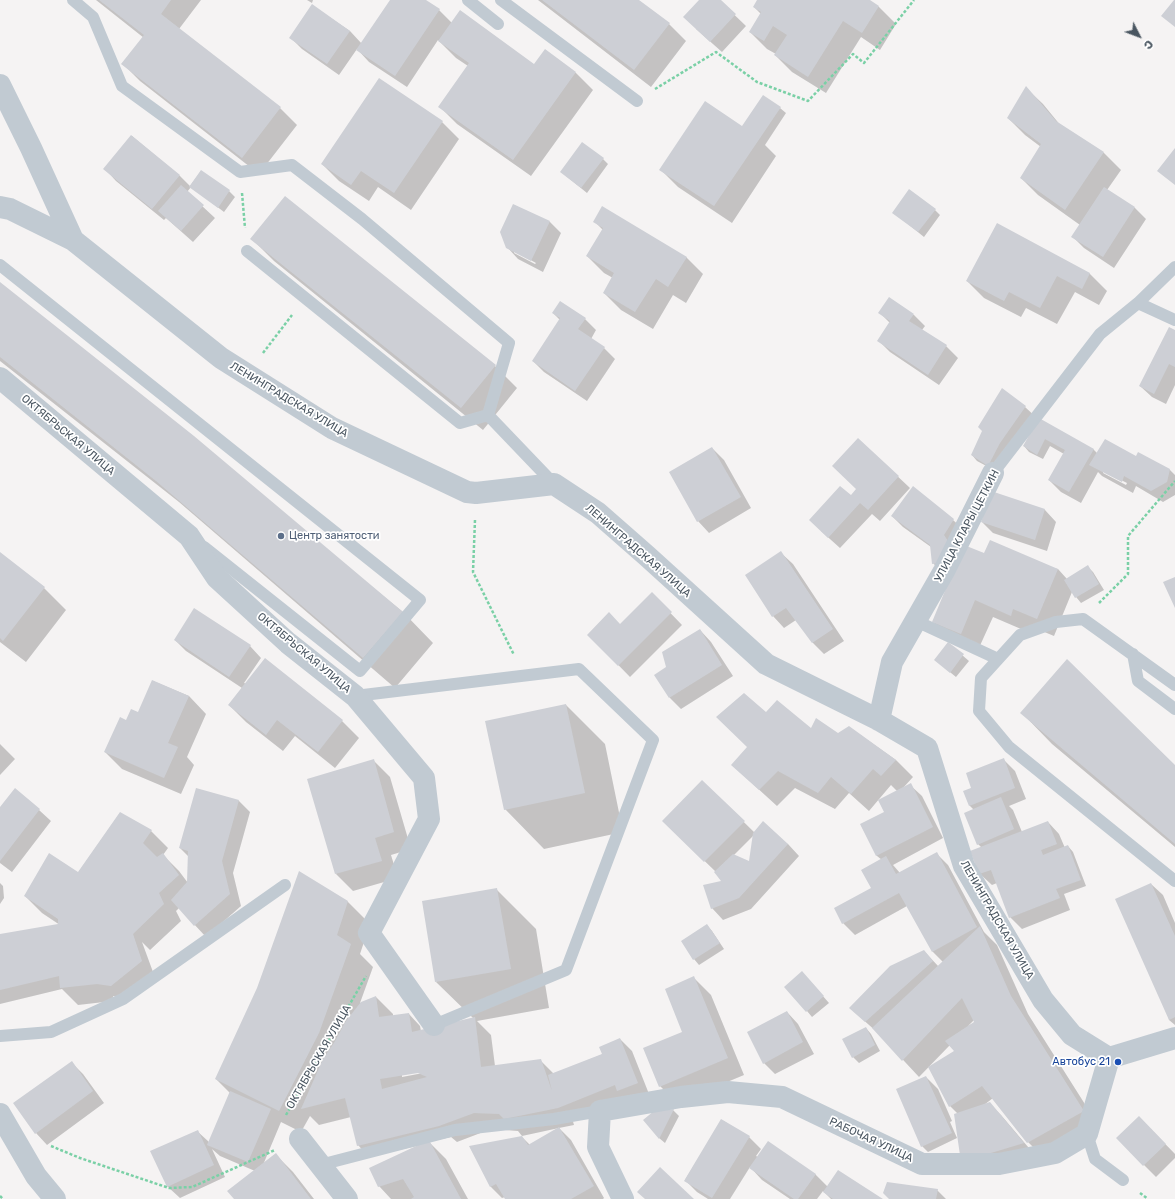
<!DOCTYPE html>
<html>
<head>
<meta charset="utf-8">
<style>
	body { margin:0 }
	#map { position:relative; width:1175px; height:1199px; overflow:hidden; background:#f5f3f3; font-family:Rubik,sans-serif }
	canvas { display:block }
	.north { position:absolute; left:1119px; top:16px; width:40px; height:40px; -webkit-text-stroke:3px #fff; paint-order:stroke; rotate:132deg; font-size:11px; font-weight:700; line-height:16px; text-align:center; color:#4a5661 }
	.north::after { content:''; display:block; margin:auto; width:14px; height:18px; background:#4a5661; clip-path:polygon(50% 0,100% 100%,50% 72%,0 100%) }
</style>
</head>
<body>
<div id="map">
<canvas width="1175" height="1199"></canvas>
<div class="north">С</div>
</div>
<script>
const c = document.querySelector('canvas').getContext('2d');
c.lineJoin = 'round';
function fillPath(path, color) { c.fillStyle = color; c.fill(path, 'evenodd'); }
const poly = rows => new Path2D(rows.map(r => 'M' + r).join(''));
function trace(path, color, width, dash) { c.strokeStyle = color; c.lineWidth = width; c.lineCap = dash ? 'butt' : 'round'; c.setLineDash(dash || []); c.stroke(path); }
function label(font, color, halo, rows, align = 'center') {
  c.font = font + ' Rubik,sans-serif'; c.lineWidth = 3.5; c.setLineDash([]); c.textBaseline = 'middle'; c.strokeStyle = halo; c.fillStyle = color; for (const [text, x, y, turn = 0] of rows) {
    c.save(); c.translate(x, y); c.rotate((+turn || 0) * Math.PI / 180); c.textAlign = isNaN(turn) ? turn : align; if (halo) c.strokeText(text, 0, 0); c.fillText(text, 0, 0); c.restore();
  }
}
fillPath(poly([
	[96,0,201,0,179,29,280,108,297,125,259,174,140,81,123,64,144,38],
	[307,0,313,0,312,3],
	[391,0,424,0,439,10,452,23,535,65,545,51,576,73,593,90,531,176,457,124,440,107,468,66,456,58,438,40,407,87,369,62,357,49,339,75,302,49,291,38,313,6,350,31,362,44],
	[538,0,638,0,669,24,686,41,651,87],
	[700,0,719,0,746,26,722,52,696,29],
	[758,0,868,0,879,7,896,24,880,50,861,37,826,93,792,72,775,55,776,54,767,49,750,32,761,14,754,7],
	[1026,88,1043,104,1061,126,1104,153,1121,170,1107,190,1135,208,1146,219,1114,268,1084,248,1073,237,1080,225,1038,195,1021,178,1041,147,1025,135,1008,118],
	[780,108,786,113,765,145,776,156,732,223,678,187,661,170,746,130],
	[442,122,459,139,411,210,378,187,369,201,339,181,322,164],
	[132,136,180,176,190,186,201,171,229,191,235,197,224,212,191,187,187,192,215,218,193,242,166,218,164,220,116,181,105,169],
	[603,159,608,164,587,193,561,172],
	[514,205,550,222,561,233,543,272,518,259,507,247],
	[514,251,536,263,535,264,514,253],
	[935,210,940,215,924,237,893,212],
	[594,221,686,257,703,274,686,303,673,295,653,329,621,310,604,293,613,278,604,273,587,256,603,230],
	[252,239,495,366,517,388,483,430,274,261],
	[1089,273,1107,291,1099,305,1075,292,1057,324,1026,308,1021,317,984,298,967,281],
	[0,284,403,612,433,643,395,688,179,502,0,361],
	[553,313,585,319,596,330,591,339,604,348,615,359,587,401,544,372,533,361,560,320],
	[880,313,914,315,925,326,922,330,946,346,958,358,939,385,890,352,879,341,890,323],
	[1175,331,1175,385,1166,404,1152,397,1140,386],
	[1003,390,1025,407,1037,418,994,470,977,461,972,455],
	[1032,433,1093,449,1097,453,1137,457,1138,453,1170,470,1175,475,1175,495,1163,502,1136,486,1133,493,1102,476,1098,472,1081,503,1061,492,1049,480,1064,454,1050,446,1043,459,1029,452,1024,446],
	[1103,471,1127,483,1126,485,1103,473],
	[858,439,910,488,880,521,872,514,840,548,821,531,857,490],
	[712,448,724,460,751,508,709,533,698,521],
	[992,492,1045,510,1056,522,1047,551,993,533,982,522],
	[892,516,953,520,965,531,955,547,1058,569,1067,579,1088,567,1093,572,1104,590,1081,603,1072,592,1054,636,1030,626,1028,632,993,617,978,650,950,639,933,622,953,574,944,575,933,563,931,547,903,527],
	[781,553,793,564,844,641,824,654,813,643,796,620,784,628,773,616,746,575],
	[0,554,44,588,66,610,26,662,0,642],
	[652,594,682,625,630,677,589,635,620,625],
	[700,630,711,642,733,676,681,709,670,698,667,668],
	[175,640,250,646,261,658,244,683,342,721,359,738,335,768,295,736,283,751,246,722,229,705,242,688,186,651],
	[948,643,969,661,956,677,935,660],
	[153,681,189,696,206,714,187,757,194,765,181,794,122,769,105,752,127,721,139,714],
	[566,705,605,744,623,832,544,849,505,809],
	[1022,713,1175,766,1175,847,1052,744],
	[766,714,812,730,838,734,849,727,896,760,913,777,903,788,910,785,922,796,943,838,893,865,900,873,937,854,948,865,984,932,997,945,1028,1014,1100,1128,1045,1159,1028,1142,993,1098,984,1105,989,1103,1001,1115,1034,1154,974,1173,958,1114,950,1106,930,1067,955,1051,950,1045,919,1077,878,1033,850,1008,924,951,939,967,943,962,933,952,907,906,855,935,843,923,872,888,882,860,877,856,861,825,886,812,897,791,891,785,869,811,849,793,835,809,795,788,777,806,732,765,748,747],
	[974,1020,976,1022,968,1026],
	[0,744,15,759,0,775],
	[1003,759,1015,771,1026,799,1009,806,1013,810,1022,832,1048,822,1059,834,1065,848,1068,846,1073,852,1086,886,1064,894,1070,910,1022,929,1010,917,997,883,992,885,980,874,982,848,978,844,974,810,970,806,964,792,972,788],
	[373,760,390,777,411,849,391,855,398,878,353,891,336,874],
	[702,781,755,833,788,844,799,856,751,909,723,920,712,908,722,882,715,871,663,821],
	[754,835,750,863,733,856],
	[15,789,39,810,51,821,12,872,0,863,0,809],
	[197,789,239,801,250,812,233,873,241,906,206,937,179,908,176,911,181,921,150,950,142,942,153,972,123,997,113,996,113,1001,78,1005,62,989,0,1004,0,935,60,925,42,913,25,896,78,873,120,813,151,831,168,848,163,855,179,871,188,883,189,857,180,848],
	[300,873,348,902,370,924,360,954,373,967,360,1003,376,997,393,1014,393,1017,409,1014,420,1026,421,1031,473,1018,436,982,497,890,536,929,549,1008,477,1021,491,1035,495,1066,540,1060,554,1074,603,1054,620,1039,632,1051,649,1094,572,1118,574,1125,559,1128,571,1140,604,1198,603,1199,506,1199,505,1197,502,1198,491,1187,470,1147,522,1137,530,1145,559,1128,522,1136,518,1131,491,1129,457,1142,451,1137,429,1142,446,1159,468,1199,391,1199,379,1186,421,1145,369,1157,358,1145,351,1117,319,1125,310,1116,301,1132,281,1122,263,1165,276,1155,293,1172,314,1199,235,1199,255,1171,220,1156,212,1149,225,1177,180,1198,168,1187,152,1152,197,1131,209,1142,230,1093,216,1079,258,988],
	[423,1071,423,1073,402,1077,402,1075],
	[0,883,3,886,4,898,0,904],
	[1151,884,1163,895,1175,923,1175,1025,1169,1020],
	[707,925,712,931,724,949,699,965,694,959],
	[694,978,711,995,744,1075,677,1103,660,1086,683,1032],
	[807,978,829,1003,812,1017,807,1011],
	[787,1012,798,1024,814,1054,775,1074,764,1063],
	[866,1028,871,1034,880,1051,859,1063,853,1057],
	[72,1063,83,1074,104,1103,47,1145,36,1133],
	[926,1077,938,1089,952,1121,950,1122,957,1138,928,1152,922,1146],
	[673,1110,679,1116,665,1143,659,1138,655,1112],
	[1139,1117,1175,1154,1175,1158,1156,1177,1117,1138],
	[722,1120,749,1137,761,1149,756,1156,758,1157,815,1174,828,1187,882,1199,831,1199,823,1191,817,1199,790,1199,762,1180,750,1167,730,1199,708,1199,697,1192,685,1180],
	[937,1190,946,1199,890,1199]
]), '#0003');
fillPath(poly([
	[99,0,171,0,161,14,281,107,242,158,121,64,144,35],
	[390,0,426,0,440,9,395,76,356,50],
	[542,0,639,0,670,23,634,70],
	[699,0,721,0,736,14,710,42,683,17],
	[757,0,870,0,879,6,862,33,843,21,808,77,774,55,787,35,773,26,764,41,749,32,761,12,753,7],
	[1174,0,1175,0,1175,27,1161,16],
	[312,4,350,31,327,64,289,38],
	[460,10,534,64,545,49,576,72,513,160,438,107,469,63,438,41],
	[379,78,443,121,394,193,361,171,351,185,321,164],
	[1026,86,1056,121,1104,152,1065,210,1020,178,1041,144,1007,118],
	[763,95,781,107,714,206,659,170,705,101,742,126],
	[131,135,180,175,152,209,103,169],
	[582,142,604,158,581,188,560,172],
	[1175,148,1175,185,1157,171],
	[201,170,230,190,218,208,189,187],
	[181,185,204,205,181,231,158,211],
	[1104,187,1135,207,1103,257,1071,237],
	[909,189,936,209,918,232,892,213],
	[285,196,496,365,461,408,250,239],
	[513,204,550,221,531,261,506,248,500,232],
	[602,206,687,257,668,287,656,279,635,312,603,293,614,273,586,256,603,228,593,222],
	[997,223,1090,273,1082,289,1057,276,1040,308,1009,292,1004,301,966,281],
	[0,282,194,436,403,612,363,658,156,481,0,357],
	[889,297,914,314,909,321,947,345,928,375,877,341,890,321,878,313],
	[560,301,586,318,578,329,605,347,575,391,532,361,560,318,552,313],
	[1169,327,1175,330,1175,367,1169,364,1154,394,1139,386],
	[1002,388,1026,406,1000,443,988,466,971,455,982,431,978,427],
	[1039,418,1094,449,1069,492,1048,480,1065,450,1045,439,1037,455,1023,446],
	[858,438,899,476,868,510,860,503,828,538,809,520,840,486,851,495,856,489,832,466],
	[1105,439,1136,456,1138,452,1170,469,1167,482,1151,491,1124,476,1122,482,1089,465],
	[712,447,741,497,697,522,669,472],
	[913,486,954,519,944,535,950,544,940,563,932,564,930,545,891,516],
	[991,491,1045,509,1035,540,981,522],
	[990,540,1058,569,1037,619,1013,609,1011,616,975,600,961,634,932,622,964,545,984,553],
	[781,551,833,629,812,643,786,608,772,617,745,575],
	[0,552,45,587,3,641,0,638],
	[1088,565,1099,584,1075,598,1064,580],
	[1175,577,1175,608,1163,582],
	[652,592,672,612,618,666,587,635,609,612,620,624],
	[194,608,251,645,229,677,174,640],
	[700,629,722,665,669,698,654,675,666,667,662,652],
	[948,642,964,654,950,673,934,660],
	[265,658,343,720,318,752,277,720,266,735,228,705],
	[1067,659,1175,765,1175,844,1020,713],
	[152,680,189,696,168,743,178,747,164,778,104,752,120,717,126,720,131,709,138,712],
	[744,693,766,712,777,700,811,728,816,718,838,733,849,726,896,760,881,776,873,769,851,794,831,777,818,793,778,771,759,790,731,765,747,747,716,717],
	[566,704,585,793,504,810,485,721],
	[1004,758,1015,788,969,806,963,791,971,788,966,773],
	[374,759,394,832,375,838,382,861,335,874,307,779],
	[702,780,745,821,704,862,662,821],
	[911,783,933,827,876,856,860,824,884,812,878,800],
	[15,788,40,809,0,861,0,807],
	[196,788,239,800,222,861,230,894,194,926,171,900,187,882,188,851,179,848],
	[1001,797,1014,829,977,845,964,813],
	[120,812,152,830,143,843,157,857,163,853,179,875,159,893,164,904,133,934,142,961,111,986,97,984,60,988,59,976,0,990,0,934,58,924,58,919,24,896,49,853,78,872],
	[763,821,788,844,739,898,711,909,703,885,721,881,714,872,733,854,749,861,753,833],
	[1048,821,1057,844,1041,850,1043,855,1068,845,1081,880,1056,889,1060,898,1009,918,991,870,979,874,970,851],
	[937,852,977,927,932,952,899,893,842,924,834,908,871,888,861,870,886,856,896,874],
	[299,871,348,901,337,935,351,944,319,1033,279,1111,215,1079,257,988],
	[1151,883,1175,936,1175,1017,1169,1020,1115,899],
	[497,888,511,969,435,982,422,901],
	[707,924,720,943,693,960,681,941],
	[980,926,1011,996,1084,1111,1027,1143,982,1086,949,1107,928,1067,954,1051,945,1041,974,1022,962,998,902,1061,872,1028],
	[924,950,933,961,865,1022,849,1008,890,966],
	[802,971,824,996,806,1012,784,987],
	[694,976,728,1058,659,1087,643,1048,682,1032,665,989],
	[376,996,379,1017,409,1013,412,1032,475,1017,481,1067,541,1059,552,1091,548,1075,602,1054,599,1047,620,1038,638,1083,617,1091,615,1085,558,1108,504,1119,499,1114,474,1113,439,1126,357,1146,345,1098,301,1109,323,1059,334,1043,346,1021,361,1002],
	[418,1073,427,1077,382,1089,380,1079],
	[787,1011,803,1042,763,1064,747,1032],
	[866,1027,875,1045,852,1058,842,1039],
	[72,1061,93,1091,35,1134,13,1103],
	[926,1076,952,1133,921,1147,896,1089],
	[230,1091,271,1109,248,1162,207,1145],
	[990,1102,1024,1143,961,1162,954,1114],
	[674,1109,659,1139,643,1120,654,1111],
	[1139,1116,1166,1144,1143,1166,1116,1138],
	[721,1119,750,1136,712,1198,684,1181],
	[559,1127,594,1186,571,1199,505,1199,496,1184,490,1187,469,1146,522,1136,528,1145],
	[198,1130,214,1165,167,1187,150,1151],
	[429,1140,461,1199,411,1199,414,1197,403,1179,378,1187,369,1168],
	[768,1141,816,1174,798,1199,794,1199,749,1168],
	[276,1153,311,1199,234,1199,227,1191],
	[660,1167,694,1199,645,1199,637,1192],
	[838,1170,883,1199,833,1199,823,1192],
	[887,1182,938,1189,936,1199,889,1199,883,1193]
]), '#cdcfd5');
trace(poly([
	[655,89,716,52,757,82,808,101,853,54,864,63,914,0],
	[242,193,245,228],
	[263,353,292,315],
	[475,520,473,572,514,655],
	[1099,603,1128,574,1128,536,1175,481],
	[286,1115,366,976],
	[51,1146,80,1158,169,1188,192,1187,275,1150],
	[1140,1193,1148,1199],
	[0,1196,3,1199]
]), '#7ad0a6', 2.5, [3, 2]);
trace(poly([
	[73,0,93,17,122,86,240,172,292,165,362,219,509,343,488,415,554,484],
	[468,0,498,24],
	[501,0,637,101],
	[247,251,460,423,488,415],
	[0,265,420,600,360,671,204,547],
	[1138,303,1175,320],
	[993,473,1100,334,1138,303,1175,267],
	[916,621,998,659],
	[1133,654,1138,681,1175,709],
	[1175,685,1083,619,1056,622,1020,635,981,678,979,711,1009,747,1175,881],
	[355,696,579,669,653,740,566,970,434,1025],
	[0,1036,51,1032,123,999,285,885],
	[1087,1134,1095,1159,1123,1180],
	[320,1165,455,1130,554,1119,600,1111]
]), '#c1cad2', 12);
trace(poly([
	[0,85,31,148,73,240],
	[0,207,10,209,73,240,221,358,332,428,467,492,476,493,554,484,598,513,647,556,766,664,879,720,927,748,964,866,1043,1000,1072,1035,1109,1058],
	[0,378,189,536,217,578,288,643,355,696,424,778,429,819,369,933,434,1025],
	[879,720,892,662,944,571,993,473],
	[1109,1058,1175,1038],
	[0,1114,36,1176,55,1199],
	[300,1139,347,1199],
	[623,1199,598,1147,600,1111,681,1097,728,1092,782,1097,922,1164,999,1164,1055,1153,1087,1134,1109,1058]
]), '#c1cad2', 22);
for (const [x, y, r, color] of [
	[281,536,4,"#5c6f8a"],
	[1118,1062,4,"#1a4fb4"]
]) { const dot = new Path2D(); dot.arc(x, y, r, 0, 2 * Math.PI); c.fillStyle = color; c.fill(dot); trace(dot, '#fff', 1.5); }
label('11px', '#4a5661', '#fff', [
	["ЛЕНИНГРАДСКАЯ УЛИЦА",289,400,31],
	["ОКТЯБРЬСКАЯ УЛИЦА",68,435,40],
	["УЛИЦА КЛАРЫ ЦЕТКИН",967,526,-62],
	["ЛЕНИНГРАДСКАЯ УЛИЦА",638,551,41],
	["ОКТЯБРЬСКАЯ УЛИЦА",304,653,40],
	["ЛЕНИНГРАДСКАЯ УЛИЦА",997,920,60],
	["ОКТЯБРЬСКАЯ УЛИЦА",319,1057,-60],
	["РАБОЧАЯ УЛИЦА",871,1140,25]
]);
label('11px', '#4e5e75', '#fff', [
	["Центр занятости",289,536]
], 'left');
label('11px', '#164399', '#fff', [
	["Автобус 21",1110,1062]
], 'right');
</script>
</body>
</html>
